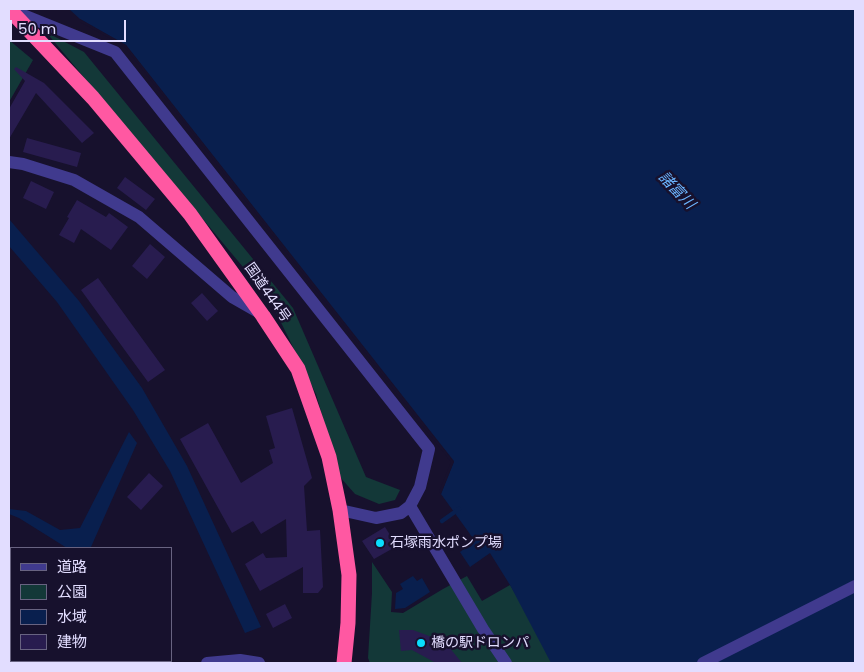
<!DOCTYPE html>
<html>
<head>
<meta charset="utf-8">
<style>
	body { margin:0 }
	#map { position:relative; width:864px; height:672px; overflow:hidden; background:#17112d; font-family:Poppins,"Noto Sans JP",sans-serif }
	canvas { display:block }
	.frame { position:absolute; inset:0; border:10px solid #e2ddff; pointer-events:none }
	.legend { position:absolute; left:10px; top:547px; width:162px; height:115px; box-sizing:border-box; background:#17112d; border:1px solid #686381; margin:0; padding:6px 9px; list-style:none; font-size:15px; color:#e2ddff }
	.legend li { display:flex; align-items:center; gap:10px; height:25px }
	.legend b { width:25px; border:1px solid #686381 }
	.scale { position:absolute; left:10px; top:20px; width:116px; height:22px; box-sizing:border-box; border:2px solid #e2ddff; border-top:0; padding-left:6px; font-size:15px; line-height:18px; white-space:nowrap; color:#e2ddff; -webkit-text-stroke:4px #17112d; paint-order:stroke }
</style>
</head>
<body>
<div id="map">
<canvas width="864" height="672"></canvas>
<div class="frame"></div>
<ul class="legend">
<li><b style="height:6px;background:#403a8e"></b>道路</li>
<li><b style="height:14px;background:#133838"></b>公園</li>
<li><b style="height:14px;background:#091f4e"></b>水域</li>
<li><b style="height:14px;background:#281c4f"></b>建物</li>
</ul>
<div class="scale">50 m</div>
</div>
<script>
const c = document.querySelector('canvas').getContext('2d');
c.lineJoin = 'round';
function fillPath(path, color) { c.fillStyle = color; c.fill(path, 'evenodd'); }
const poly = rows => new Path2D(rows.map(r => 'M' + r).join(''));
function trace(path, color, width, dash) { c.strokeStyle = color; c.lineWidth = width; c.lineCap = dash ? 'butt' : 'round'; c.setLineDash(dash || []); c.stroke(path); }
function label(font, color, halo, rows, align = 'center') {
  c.font = font + ' Poppins,"Noto Sans JP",sans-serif'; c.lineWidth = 5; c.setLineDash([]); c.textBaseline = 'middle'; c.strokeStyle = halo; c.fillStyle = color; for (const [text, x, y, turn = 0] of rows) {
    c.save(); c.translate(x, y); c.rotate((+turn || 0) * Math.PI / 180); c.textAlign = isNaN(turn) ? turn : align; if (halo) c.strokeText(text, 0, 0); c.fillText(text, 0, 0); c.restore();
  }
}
fillPath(poly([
	[46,32,84,52,293,308,366,477,400,490,395,500,379,504,355,494,340,477,316,394,269,298],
	[9,40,33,60,9,102],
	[372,562,392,592,391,612,403,613,443,589,467,576,482,601,510,585,560,663,370,663,368,658,372,593]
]), '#133838');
fillPath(poly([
	[69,9,855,9,855,663,551,663,510,585,490,553,470,567,460,552,475,541,441,494,454,461,126,45,80,19],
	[9,219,79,301,142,388,187,466,261,627,245,633,170,471,133,410,57,302,9,246],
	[129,432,137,443,91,547,93,548,67,548,19,518,9,514,9,509,26,511,60,530,80,528],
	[413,576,417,581,422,578,430,592,405,608,395,609,396,593,403,589,400,584]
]), '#091f4e');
fillPath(poly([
	[80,19,126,45,454,462,441,494,439,492,451,462,124,46,80,22]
]), '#17112d');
trace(poly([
	[442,521,459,509],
	[107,663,108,661]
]), '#091f4e', 4.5);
fillPath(poly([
	[16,67,44,83,94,133,82,143,36,93,9,139,9,109,25,81,14,69],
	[27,138,81,153,77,167,23,152],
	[125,177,155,199,146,210,117,188],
	[31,181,54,192,46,209,23,198],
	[77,200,106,217,109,213,128,227,111,250,81,229,74,243,59,235,69,218,67,217],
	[150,244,165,257,147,279,132,266],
	[98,278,165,370,148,382,81,290],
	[202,293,218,311,207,321,191,303],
	[292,408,312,478,304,486,307,531,320,530,323,587,318,593,303,593,303,567,260,591,245,564,263,553,266,558,287,557,286,519,261,534,253,521,232,533,180,439,208,423,241,483,273,463,269,450,275,448,266,416],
	[149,473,163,486,141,510,127,497],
	[385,527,397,546,374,559,362,541],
	[285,604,292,618,273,628,266,614],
	[399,630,413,630,437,639,449,647,462,663,436,663,412,650,401,651]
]), '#281c4f');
trace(poly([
	[11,10,115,52,429,449,420,487,410,506,401,513,376,518,340,510],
	[9,162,23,164,74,180,139,217,232,297,260,313],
	[410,506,483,629,506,663],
	[9,611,11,613],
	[121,661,164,663],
	[207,663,240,660,259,663],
	[703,663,855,586]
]), '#403a8e', 12);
trace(poly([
	[9,9,93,98,190,214,263,316,298,369,329,457,340,510,349,575,348,623,344,663]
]), '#ff58a2', 15);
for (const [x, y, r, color] of [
	[380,543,5,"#09ddff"],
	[421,643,5,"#09ddff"]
]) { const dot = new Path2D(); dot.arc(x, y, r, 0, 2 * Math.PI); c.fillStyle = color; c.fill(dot); trace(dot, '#17112d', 2); }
label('14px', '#e2ddff', '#17112d', [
	["国道444号",267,293,55]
]);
label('14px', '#e2ddff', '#17112d', [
	["石塚雨水ポンプ場",390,543],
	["橋の駅ドロンパ",431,643]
], 'left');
label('italic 15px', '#6bb5ff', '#17112d', [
	["諸富川",676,191,46]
]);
</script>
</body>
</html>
